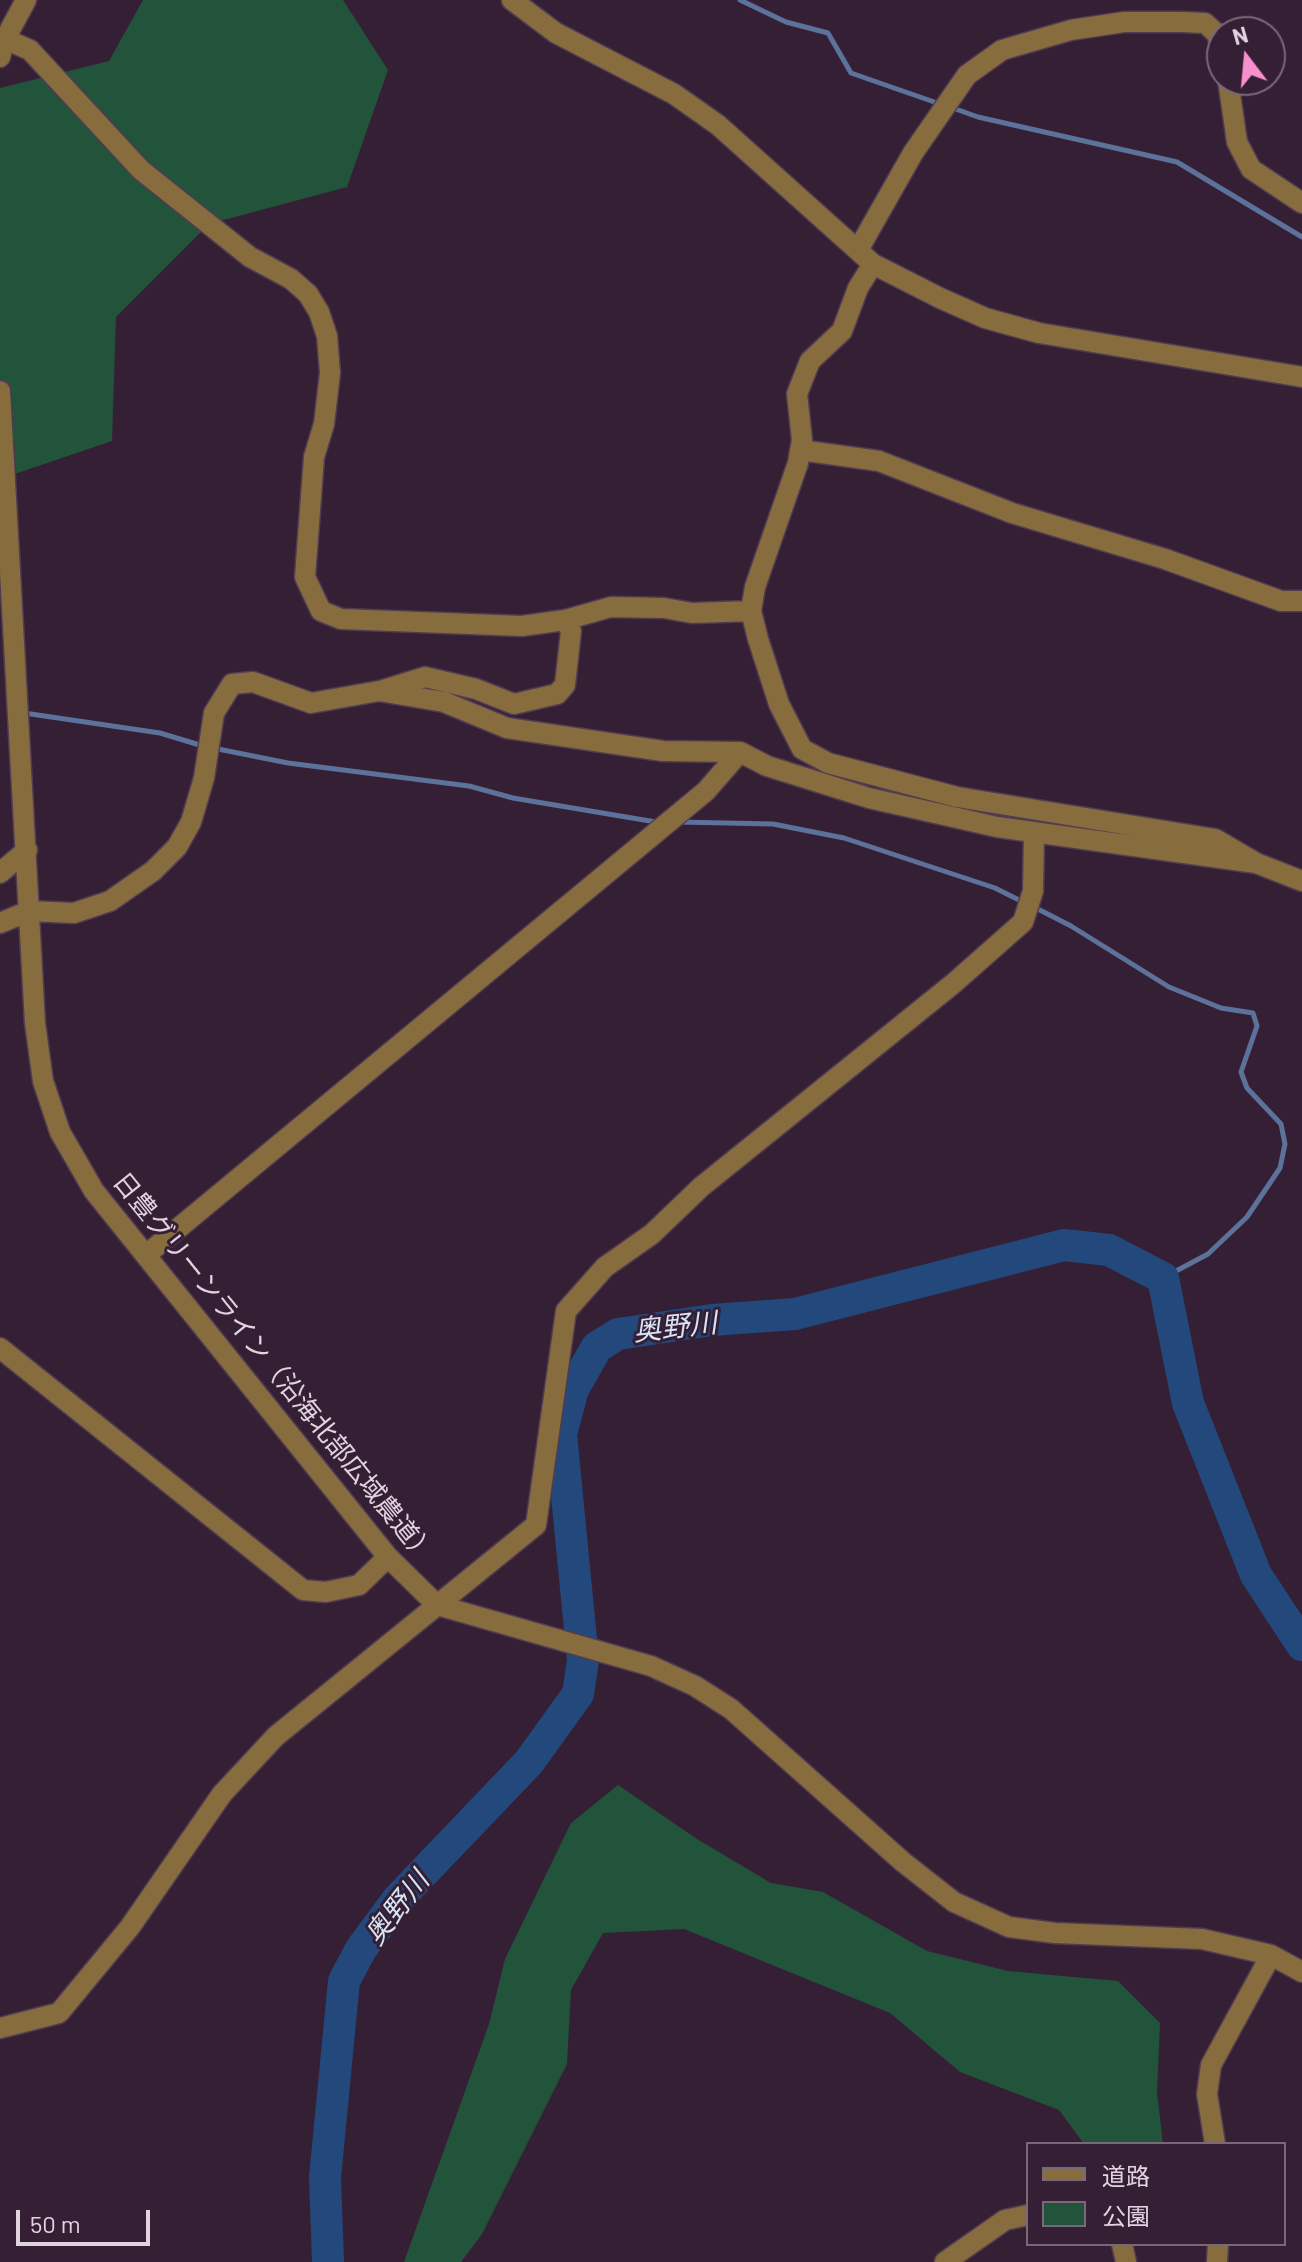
<!DOCTYPE html>
<html>
<head>
<meta charset="utf-8">
<style>
	body { margin:0 }
	#map { position:relative; width:1302px; height:2262px; overflow:hidden; background:#351f35; font-family:Barlow,"Noto Sans JP",sans-serif }
	canvas { display:block }
	.legend { position:absolute; left:1026px; top:2142px; width:260px; height:104px; box-sizing:border-box; background:#351f35; border:2px solid #7a677a; margin:0; padding:10px 14px; list-style:none; font-size:24px; color:#e2d3e1 }
	.legend li { display:flex; align-items:center; gap:16px; height:40px }
	.legend b { width:40px; border:2px solid #7a677a }
	.north { position:absolute; left:1206px; top:16px; width:80px; height:80px; box-sizing:border-box; background:#351f35; border:2px solid #7a677a; border-radius:50%; rotate:344deg; font-size:22px; font-weight:700; line-height:32px; text-align:center; color:#e2d3e1 }
	.north::after { content:''; display:block; margin:auto; width:28px; height:36px; background:#f790cd; clip-path:polygon(50% 0,100% 100%,50% 72%,0 100%) }
	.scale { position:absolute; left:16px; top:2210px; width:134px; height:36px; box-sizing:border-box; border:4px solid #e2d3e1; border-top:0; padding-left:10px; font-size:24px; line-height:28px; white-space:nowrap; color:#e2d3e1; -webkit-text-stroke:6px #351f35; paint-order:stroke }
</style>
</head>
<body>
<div id="map">
<canvas width="1302" height="2262"></canvas>
<ul class="legend">
<li><b style="height:10px;background:#876c3e"></b>道路</li>
<li><b style="height:22px;background:#22533b"></b>公園</li>
</ul>
<div class="north">N</div>
<div class="scale">50 m</div>
</div>
<script>
const c = document.querySelector('canvas').getContext('2d');
c.lineJoin = 'round';
function fillPath(path, color) { c.fillStyle = color; c.fill(path, 'evenodd'); }
const poly = rows => new Path2D(rows.map(r => 'M' + r).join(''));
function trace(path, color, width, dash) { c.strokeStyle = color; c.lineWidth = width; c.lineCap = dash ? 'butt' : 'round'; c.setLineDash(dash || []); c.stroke(path); }
function label(font, color, halo, rows, align = 'center') {
  c.font = font + ' Barlow,"Noto Sans JP",sans-serif'; c.lineWidth = 6; c.setLineDash([]); c.textBaseline = 'middle'; c.strokeStyle = halo; c.fillStyle = color; for (const [text, x, y, turn = 0] of rows) {
    c.save(); c.translate(x, y); c.rotate((+turn || 0) * Math.PI / 180); c.textAlign = isNaN(turn) ? turn : align; if (halo) c.strokeText(text, 0, 0); c.fillText(text, 0, 0); c.restore();
  }
}
fillPath(poly([
	[143,0,343,0,388,70,347,187,209,224,116,317,112,441,0,479,0,88,109,61],
	[618,1785,697,1839,771,1883,823,1892,927,1951,1008,1971,1118,1981,1160,2023,1157,2092,1163,2144,1084,2144,1059,2110,960,2072,890,2013,684,1929,603,1933,571,1990,567,2064,482,2234,461,2262,404,2262,489,2024,505,1959,571,1823]
]), '#22533b');
trace(poly([
	[740,0,786,22,828,33,851,73,940,104],
	[950,107,978,117,1177,162,1302,237],
	[24,713,160,733,203,746],
	[213,748,288,763,469,786,513,798,656,822],
	[678,822,773,824,844,838,995,888,1023,902],
	[1032,906,1071,926,1169,987,1221,1008,1253,1013,1257,1026,1241,1072,1247,1088,1281,1124,1285,1144,1280,1168,1247,1217,1208,1254,1163,1278]
]), '#5c729a', 5);
trace(poly([
	[328,2262,325,2177,344,1981,361,1949,398,1899,529,1762,578,1694,583,1660,561,1434,573,1389,597,1347,618,1334,712,1320,795,1314,1064,1245,1109,1250,1163,1278,1188,1403,1256,1575,1302,1645]
]), '#23487c', 32);
const minor = poly([
	[512,0,556,33,674,94,718,125,873,264,940,298,985,318,1039,333,1302,377],
	[5,39,30,50,141,170,250,257,291,279,308,294,319,312,327,336,330,373,324,424,314,457,305,577,321,611,341,619,522,626,565,620,611,607,664,608,692,613,751,611],
	[0,57,5,39,26,0],
	[1228,80,1237,142,1251,169,1302,203],
	[858,250,913,153,967,75,1002,50,1071,30,1124,22,1182,22,1205,23,1217,34,1222,51],
	[873,264,858,288,842,331,810,361,797,394,802,440,798,463,755,587,751,611,758,639,779,704,802,749,828,763,957,797,1215,839,1256,863,1302,881],
	[0,391,35,1023,43,1081,60,1132,94,1191,388,1557,437,1605,651,1666,695,1686,731,1709,903,1862,954,1902,1009,1927,1055,1933,1202,1939,1271,1955,1302,1972],
	[800,450,879,461,1012,513,1165,559,1281,601,1302,601],
	[380,691,425,677,476,689,514,704,557,694,565,685,571,631,565,620],
	[0,873,27,850],
	[0,923,29,911,74,913,110,901,153,871,177,847,191,822,204,778,214,713,232,684,253,682,311,703,379,691,444,702,507,728,663,751,740,752,767,766,869,798,997,827,1256,863],
	[146,1255,706,791,740,752],
	[0,1348,303,1590,326,1592,359,1585,388,1557],
	[0,2028,59,2013,130,1927,222,1794,276,1736,536,1525,566,1311,605,1267,652,1234,701,1187,954,983,1023,922,1033,891,1034,834],
	[1215,2144,1207,2094,1211,2065,1271,1955],
	[1122,2244,1126,2262],
	[945,2262,1005,2220,1028,2215],
	[1217,2262,1218,2244]
]);
trace(minor, '#513c51', 23);
trace(minor, '#876c3e', 20);
label('26px', '#e2d3e1', '#351f35', [
	["日豊グリーンライン（沿海北部広域農道）",274,1368,51]
]);
label('italic 28px', '#d8e4f4', '#351f35', [
	["奥野川",675,1327,-6],
	["奥野川",397,1908,-52]
]);
</script>
</body>
</html>
